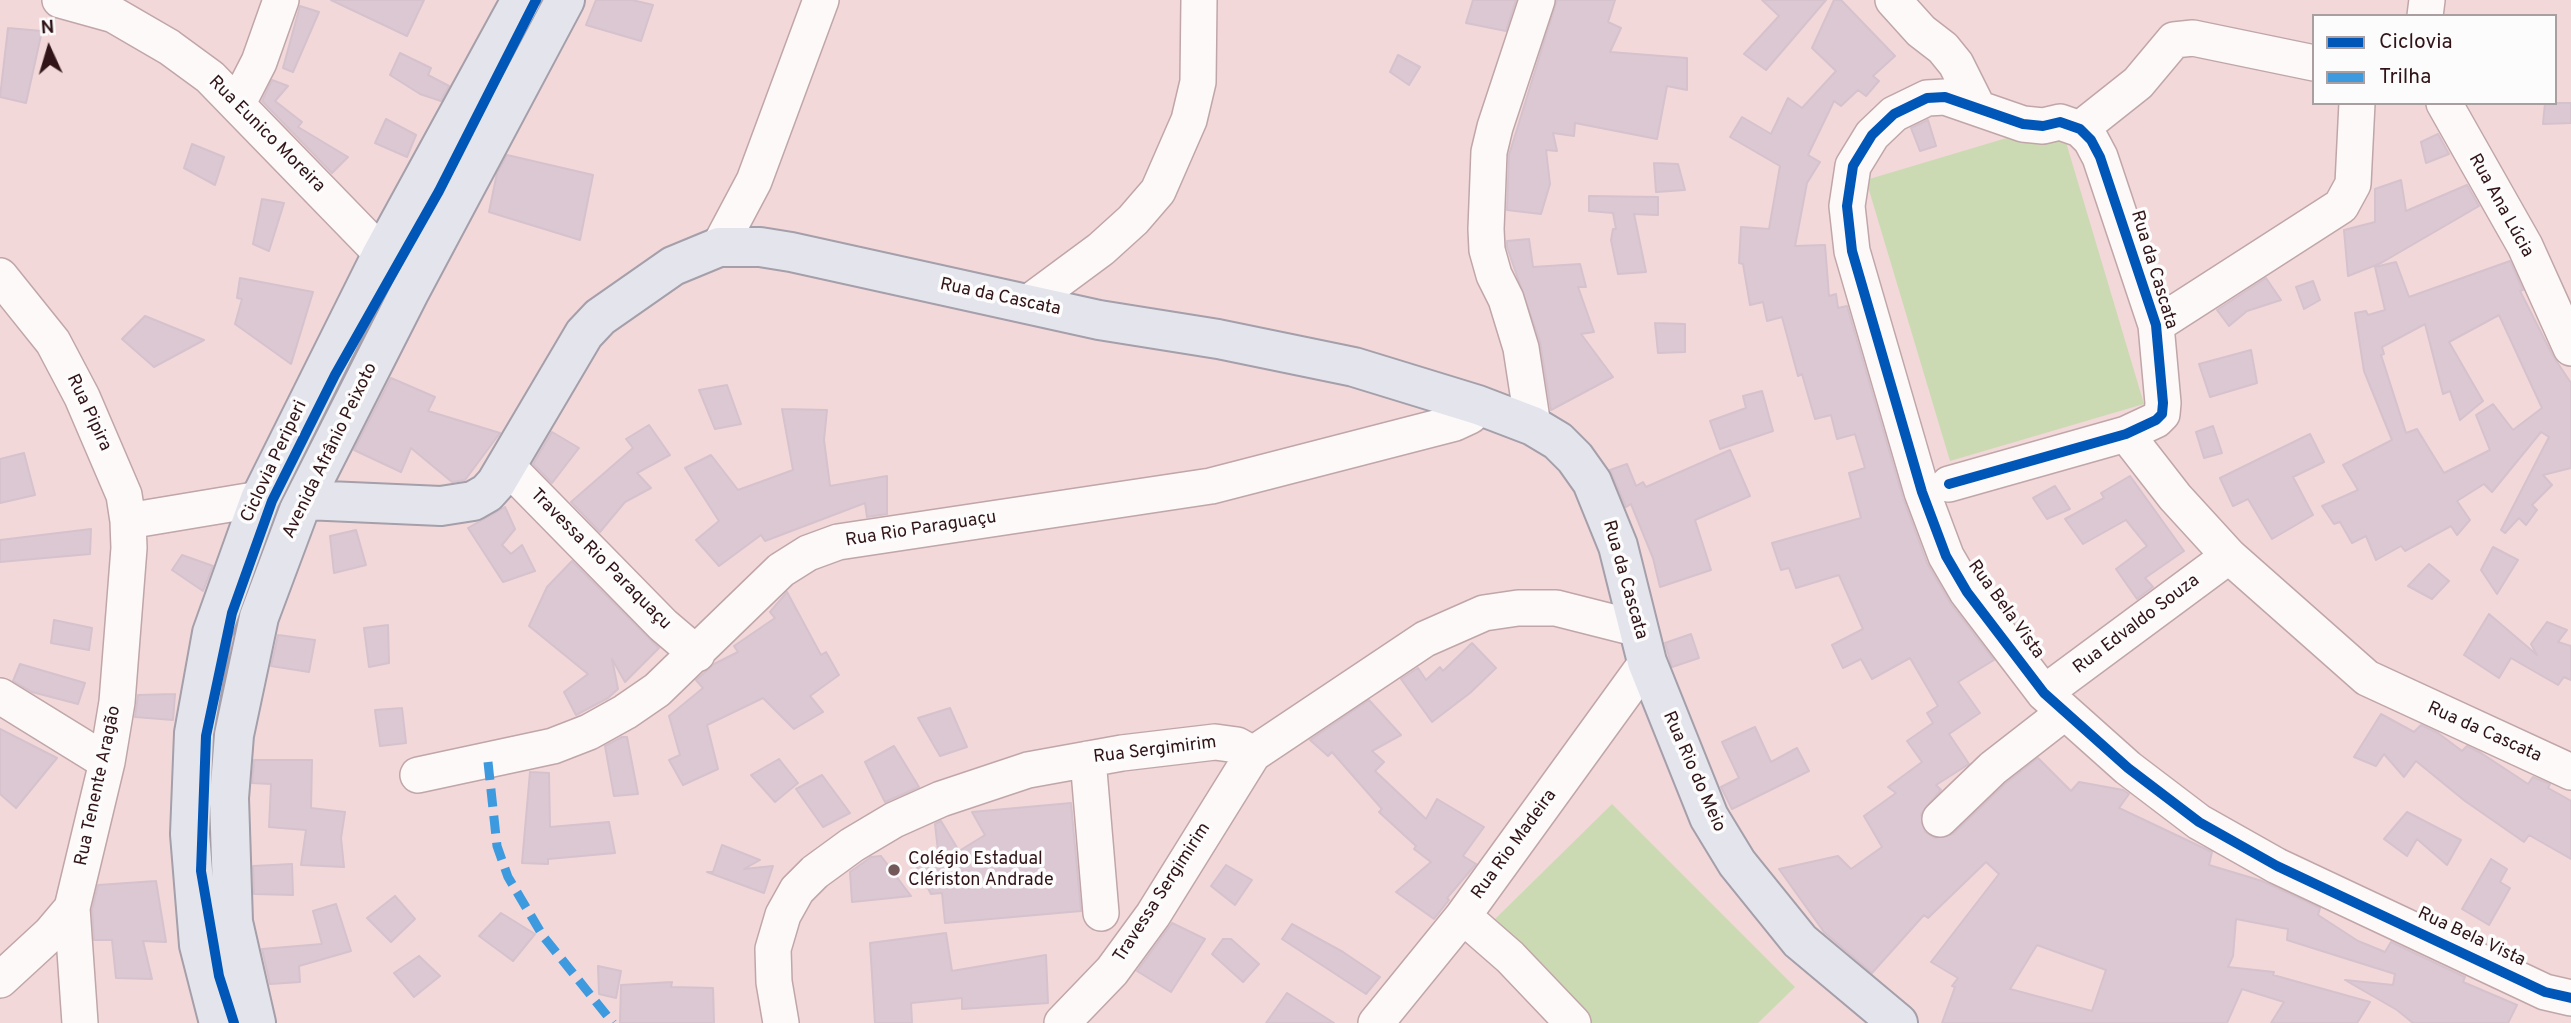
<!DOCTYPE html>
<html>
<head>
<meta charset="utf-8">
<style>
	body { margin:0 }
	#map { position:relative; width:2571px; height:1023px; overflow:hidden; background:#f2d8d9; font-family:Overpass,sans-serif }
	canvas { display:block }
	.legend { position:absolute; left:2312px; top:14px; width:245px; height:91px; box-sizing:border-box; background:#fcfcfc; border:2px solid #aa9fa0; margin:0; padding:9px 12px; list-style:none; font-size:21px; color:#301417 }
	.legend li { display:flex; align-items:center; gap:14px; height:35px }
	.legend b { width:35px; border:2px solid #aa9fa0 }
	.north { position:absolute; left:14px; top:14px; width:70px; height:70px; -webkit-text-stroke:5px #fcfcfc; paint-order:stroke; rotate:356deg; font-size:19px; font-weight:700; line-height:28px; text-align:center; color:#301417 }
	.north::after { content:''; display:block; margin:auto; width:24px; height:32px; background:#301417; clip-path:polygon(50% 0,100% 100%,50% 72%,0 100%) }
</style>
</head>
<body>
<div id="map">
<canvas width="2571" height="1023"></canvas>
<ul class="legend">
<li><b style="height:9px;background:#0057b8"></b>Ciclovia</li>
<li><b style="height:9px;background:#3e9adf"></b>Trilha</li>
</ul>
<div class="north">N</div>
</div>
<script>
const c = document.querySelector('canvas').getContext('2d');
c.lineJoin = 'round';
function fillPath(path, color) { c.fillStyle = color; c.fill(path, 'evenodd'); }
const poly = rows => new Path2D(rows.map(r => 'M' + r).join(''));
function trace(path, color, width, dash) { c.strokeStyle = color; c.lineWidth = width; c.lineCap = dash ? 'butt' : 'round'; c.setLineDash(dash || []); c.stroke(path); }
function label(font, color, halo, rows, align = 'center') {
  c.font = font + ' Overpass,sans-serif'; c.lineWidth = 7; c.setLineDash([]); c.textBaseline = 'middle'; c.strokeStyle = halo; c.fillStyle = color; for (const [text, x, y, turn = 0] of rows) {
    c.save(); c.translate(x, y); c.rotate((+turn || 0) * Math.PI / 180); c.textAlign = isNaN(turn) ? turn : align; if (halo) c.strokeText(text, 0, 0); c.fillText(text, 0, 0); c.restore();
  }
}
fillPath(poly([
	[2060,122,2144,404,1950,461,1866,180],
	[1612,804,1795,987,1758,1023,1591,1023,1491,923]
]), '#ccdab4');
const building = poly([
	[331,0,424,0,407,36,331,0],
	[596,0,632,0,653,5,641,41,586,25,596,0],
	[1473,0,1516,0,1506,31,1466,23,1473,0],
	[1557,0,1615,0,1608,22,1621,28,1610,52,1687,58,1687,90,1667,86,1657,139,1575,123,1574,136,1553,133,1557,151,1546,150,1550,184,1541,214,1507,210,1509,155,1557,0],
	[1762,0,1826,0,1766,70,1744,54,1779,16,1762,0],
	[1834,0,1841,0,1895,56,1873,76,1879,81,1866,96,1858,90,1841,106,1834,101,1808,155,1820,162,1807,183,1795,246,1825,245,1829,296,1836,294,1838,308,1847,306,1903,498,1927,563,1951,604,1994,660,1958,682,1980,713,1949,734,1969,764,1936,785,1941,790,1921,814,1925,832,1935,838,1953,834,2006,783,2038,758,2071,791,2079,782,2123,790,2129,794,2119,808,2212,852,2209,865,2262,881,2320,908,2318,915,2358,941,2385,952,2391,942,2465,977,2463,982,2517,1005,2508,1023,2413,1023,2397,1010,2345,980,2393,985,2395,974,2287,940,2288,929,2236,919,2233,956,2228,967,2274,972,2273,975,2370,1002,2357,1023,2271,1023,2284,1002,2242,989,2227,1023,1942,1023,1955,987,1952,986,1958,978,1931,962,1999,874,1986,862,1928,918,1924,915,1872,973,1824,932,1779,869,1838,856,1851,869,1882,847,1864,816,1896,793,1888,787,1922,762,1907,741,1933,723,1927,713,1938,706,1910,658,1872,679,1861,659,1843,668,1832,645,1863,629,1839,575,1796,588,1789,568,1781,570,1772,543,1861,518,1849,473,1865,468,1855,434,1837,439,1831,415,1815,419,1802,374,1798,376,1782,317,1767,321,1763,302,1750,305,1743,264,1739,263,1741,227,1769,229,1780,166,1730,137,1742,117,1771,134,1788,98,1802,108,1836,71,1812,48,1834,0],
	[2037,945,2106,970,2092,1011,2010,989,2037,945],
	[300,6,319,12,293,72,283,68,300,6],
	[8,28,42,31,26,103,0,97,8,28],
	[400,53,431,68,428,75,449,86,441,101,420,94,390,75,400,53],
	[1398,55,1420,67,1409,85,1390,72,1398,55],
	[272,80,288,86,275,101,302,122,298,127,348,157,332,173,262,101,272,80],
	[2545,103,2571,103,2571,123,2543,124,2545,103],
	[386,119,416,135,407,157,375,143,386,119],
	[1928,120,1936,146,1920,151,1911,128,1928,120],
	[2438,134,2449,154,2426,163,2421,142,2438,134],
	[192,144,224,157,215,185,184,168,192,144],
	[507,155,593,175,580,240,489,212,497,173,507,155],
	[1654,163,1678,164,1685,190,1656,192,1654,163],
	[2401,180,2406,211,2467,185,2479,206,2381,263,2348,276,2344,230,2375,222,2375,189,2401,180],
	[1589,196,1658,197,1658,215,1634,214,1646,272,1618,274,1611,240,1613,229,1616,229,1613,213,1589,211,1589,196],
	[262,199,284,203,269,251,253,244,262,199],
	[1529,239,1533,267,1580,264,1586,287,1578,287,1594,332,1581,334,1613,377,1551,410,1540,342,1507,247,1507,241,1529,239],
	[2510,261,2523,290,2520,291,2553,356,2571,383,2571,468,2543,475,2552,485,2532,505,2537,510,2526,525,2519,518,2505,533,2501,530,2549,437,2541,432,2492,492,2484,484,2457,501,2470,520,2457,535,2451,526,2405,551,2401,546,2376,560,2366,536,2352,543,2340,522,2334,524,2322,506,2358,490,2343,465,2392,440,2364,371,2355,313,2366,311,2368,315,2385,310,2375,267,2396,262,2409,297,2510,261],
	[2499,315,2542,408,2513,430,2493,404,2476,415,2490,450,2444,473,2417,429,2406,433,2381,355,2384,354,2382,347,2425,324,2443,394,2450,391,2460,420,2483,401,2449,342,2499,315],
	[240,278,313,292,291,364,235,324,242,299,237,298,240,278],
	[2266,278,2281,300,2247,311,2229,326,2217,310,2266,278],
	[2313,281,2320,300,2304,309,2296,287,2313,281],
	[145,316,204,340,154,367,122,339,145,316],
	[1655,323,1685,324,1685,352,1658,353,1655,323],
	[2251,350,2257,383,2210,397,2199,364,2251,350],
	[391,378,435,397,428,411,500,433,465,480,452,482,411,448,401,472,354,450,391,378],
	[727,385,741,424,715,429,699,390,727,385],
	[1762,391,1773,431,1720,449,1710,421,1746,408,1743,396,1762,391],
	[782,409,827,410,824,440,830,486,887,476,887,514,867,517,865,503,765,541,761,535,719,566,696,540,719,521,685,468,711,455,738,490,793,470,782,409],
	[649,425,670,455,637,473,651,488,625,502,600,532,571,502,633,448,626,439,649,425],
	[2213,426,2222,453,2204,458,2196,432,2213,426],
	[552,432,579,448,552,483,533,464,552,432],
	[2310,434,2324,462,2293,477,2313,515,2272,539,2248,499,2233,506,2220,478,2310,434],
	[1730,450,1750,496,1695,520,1711,570,1660,587,1653,558,1631,504,1626,507,1610,470,1627,464,1636,486,1643,482,1646,487,1730,450],
	[24,453,35,495,0,503,0,459,24,453],
	[2130,476,2184,551,2145,578,2153,587,2137,599,2116,569,2147,546,2126,520,2083,544,2065,519,2104,498,2101,493,2130,476],
	[2055,486,2070,509,2047,519,2033,498,2055,486],
	[505,507,515,529,502,545,511,554,522,545,535,571,503,582,468,528,505,507],
	[91,529,90,554,0,562,0,540,91,529],
	[356,530,366,565,334,573,330,536,356,530],
	[2493,547,2518,560,2497,594,2481,570,2493,547],
	[182,555,213,566,203,591,172,570,182,555],
	[572,561,659,648,625,682,612,659,618,689,608,698,576,715,564,692,588,674,529,626,547,587,572,561],
	[2429,564,2449,581,2432,599,2408,586,2429,564],
	[787,592,821,655,826,652,839,675,810,696,823,712,794,729,763,698,707,725,718,769,683,785,669,760,680,755,669,716,703,688,696,680,704,673,714,664,738,652,734,646,775,618,770,612,787,592],
	[2489,614,2537,655,2531,644,2547,622,2567,630,2558,642,2571,646,2571,680,2564,677,2558,685,2511,658,2499,678,2464,655,2489,614],
	[54,620,92,628,89,650,51,643,54,620],
	[388,625,389,663,369,667,364,628,388,625],
	[1691,634,1699,658,1672,667,1665,643,1691,634],
	[278,635,315,640,309,672,271,666,278,635],
	[1472,643,1496,668,1470,693,1432,722,1401,679,1418,668,1426,680,1440,667,1443,671,1472,643],
	[20,664,85,683,78,704,32,692,13,681,20,664],
	[175,694,173,720,135,717,138,695,175,694],
	[1369,700,1401,735,1372,751,1384,762,1375,771,1426,819,1437,799,1484,827,1463,856,1476,864,1447,898,1449,900,1434,919,1396,892,1431,862,1414,849,1416,846,1379,812,1382,809,1332,752,1328,756,1310,740,1369,700],
	[402,708,406,743,380,746,375,710,402,708],
	[950,708,967,747,940,756,918,718,950,708],
	[2381,714,2414,732,2421,725,2438,733,2462,751,2467,746,2481,753,2528,784,2533,777,2550,784,2548,788,2571,801,2571,859,2529,835,2524,842,2465,801,2416,761,2404,777,2384,754,2376,766,2354,757,2381,714],
	[1755,727,1771,762,1797,748,1809,771,1732,809,1721,787,1739,778,1722,742,1755,727],
	[0,729,57,758,16,808,0,794,0,729],
	[622,737,627,737,638,794,614,796,605,746,622,737],
	[894,746,919,787,885,802,865,762,894,746],
	[779,759,798,783,775,802,751,775,779,759],
	[254,760,312,760,311,808,345,812,341,838,344,867,301,865,306,830,269,827,271,784,252,783,254,760],
	[530,772,549,773,550,827,609,822,615,853,548,859,548,864,522,863,530,772],
	[822,775,850,813,823,827,796,789,822,775],
	[1071,803,1081,911,945,923,942,893,931,894,910,854,938,851,935,824,941,821,959,851,985,835,972,812,1071,803],
	[2407,812,2461,840,2447,865,2417,839,2407,856,2384,839,2407,812],
	[722,845,760,860,744,869,773,866,764,893,707,872,713,872,722,845],
	[881,856,911,896,852,902,850,872,871,857,881,856],
	[2491,859,2507,869,2500,882,2510,888,2489,925,2462,909,2491,859],
	[292,864,293,895,254,894,253,866,292,864],
	[1226,865,1252,880,1235,905,1211,886,1226,865],
	[156,881,166,942,143,941,152,979,116,978,112,940,94,940,92,910,98,885,156,881],
	[395,896,415,919,391,942,367,918,395,896],
	[336,904,351,951,299,966,300,982,270,984,262,949,322,944,313,911,336,904],
	[501,913,535,934,513,961,479,936,501,913],
	[1172,923,1205,939,1171,992,1137,971,1172,923],
	[1292,924,1343,952,1380,977,1366,994,1282,939,1292,924],
	[946,933,952,971,1046,955,1048,1003,962,1009,962,998,911,1003,912,1023,875,1023,870,943,946,933],
	[1223,939,1231,939,1259,964,1243,982,1212,954,1223,939],
	[419,956,440,976,414,997,394,973,419,956],
	[598,966,621,971,616,998,599,994,598,966],
	[672,982,671,987,713,988,714,1023,620,1023,621,985,672,982],
	[1287,993,1334,1023,1266,1023,1287,993]
]);
fillPath(building, '#dcc8d3');
trace(building, '#d5c2cd', 2);
const minor = poly([
	[60,0,114,15,169,47,210,77,382,254],
	[1893,0,1921,31,1943,48,1956,64,1977,106],
	[2425,16,2427,0],
	[2444,103,2525,246,2571,348],
	[237,105,259,62,281,0],
	[2080,129,2138,83,2174,40,2193,38,2314,63],
	[719,247,754,181,821,0],
	[0,276,53,342,82,397,124,495,128,521,129,548,117,702,107,762,72,908,80,1023],
	[1028,303,1101,249,1133,220,1158,191,1189,120,1198,82,1199,0],
	[2156,325,2341,206,2353,184,2357,103],
	[1533,426,1521,348,1506,299,1494,275,1487,250,1486,229,1489,152,1495,127,1537,0],
	[2126,434,2175,497,2229,556,2367,678,2571,772],
	[506,465,663,625,697,654],
	[1949,484,2126,434,2156,420,2162,414,2163,403,2156,325,2100,157,2091,140,2080,129,2060,122,2043,126,2023,124,1945,97,1927,98,1894,114,1872,135,1853,166,1847,206,1852,251,1922,492,1946,556,1967,592,2044,693,2128,768,2199,822,2277,866,2545,992,2571,998],
	[128,521,260,499],
	[2044,693,2229,556],
	[0,696,107,762],
	[1088,759,1101,913],
	[418,775,553,746,589,732,625,712,657,690,781,570,808,553,838,542,1211,486,1455,423,1470,416,1478,405],
	[1940,819,1993,768,2065,712],
	[1463,916,1510,957,1573,1023],
	[0,980,50,934,72,908],
	[781,1023,774,982,773,949,783,915,797,890,815,872,852,845,894,820,941,799,1028,770,1122,753,1215,742,1237,745,1253,754,1425,639,1484,613,1518,608,1556,608,1639,629],
	[1062,1023,1112,971,1153,915,1253,754],
	[1376,1023,1463,916,1647,662]
]);
const major = poly([
	[305,500,441,506,473,501,487,493,496,483,584,334,600,317,673,266,719,247,760,247,791,252,1099,320,1218,339,1354,367,1478,405,1533,426,1558,441,1575,458,1592,482,1618,546,1647,662,1709,817,1737,863,1800,941,1898,1023],
	[219,1023,199,945,190,834,194,733,212,633,260,499,382,254,521,0],
	[256,1023,233,922,229,798,234,735,259,617,299,510,409,293,565,0]
]);
trace(minor, '#c0a6a8', 38);
trace(major, '#a49faa', 42);
trace(minor, '#fdf9f9', 35);
trace(major, '#e4e5ec', 38);
trace(poly([
	[488,762,497,846,508,877,543,936,613,1023]
]), '#3e9adf', 9, [18, 9]);
trace(poly([
	[1949,484,2126,434,2156,420,2162,414,2163,403,2156,325,2100,157,2091,140,2080,129,2060,122,2043,126,2023,124,1945,97,1927,98,1894,114,1872,135,1853,166,1847,206,1852,251,1922,492,1946,556,1967,592,2044,693,2128,768,2199,822,2277,866,2545,992,2571,998],
	[234,1023,219,976,201,871,206,736,232,613,272,501,335,375,439,191,536,0]
]), '#0057b8', 10);
for (const [x, y, r, color] of [
	[894,870,7,"#74595b"]
]) { const dot = new Path2D(); dot.arc(x, y, r, 0, 2 * Math.PI); c.fillStyle = color; c.fill(dot); trace(dot, '#fcfcfc', 2.5); }
label('18px', '#301417', '#fcfcfc', [
	["Rua Eunico Moreira",266,135,45],
	["Rua Ana Lúcia",2500,206,61],
	["Rua da Cascata",2153,270,73],
	["Rua da Cascata",1000,298,12],
	["Rua Pipira",88,413,65],
	["Avenida Afrânio Peixoto",331,451,-64],
	["Ciclovia Periperi",275,462,-65],
	["Rua Rio Paraguaçu",921,530,-9],
	["Travessa Rio Paraquaçu",600,560,45],
	["Rua da Cascata",1624,580,74],
	["Rua Bela Vista",2005,610,54],
	["Rua Edvaldo Souza",2137,625,-37],
	["Rua da Cascata",2484,733,24],
	["Rua Sergimirim",1155,751,-7],
	["Rua Rio do Meio",1693,772,66],
	["Rua Tenente Aragão",99,786,-78],
	["Rua Rio Madeira",1515,845,-54],
	["Travessa Sergimirim",1163,893,-57],
	["Rua Bela Vista",2471,938,25]
]);
label('18px', '#301417', '#fcfcfc', [
	["Colégio Estadual",908,860],
	["Clériston Andrade",908,881]
], 'left');
</script>
</body>
</html>
